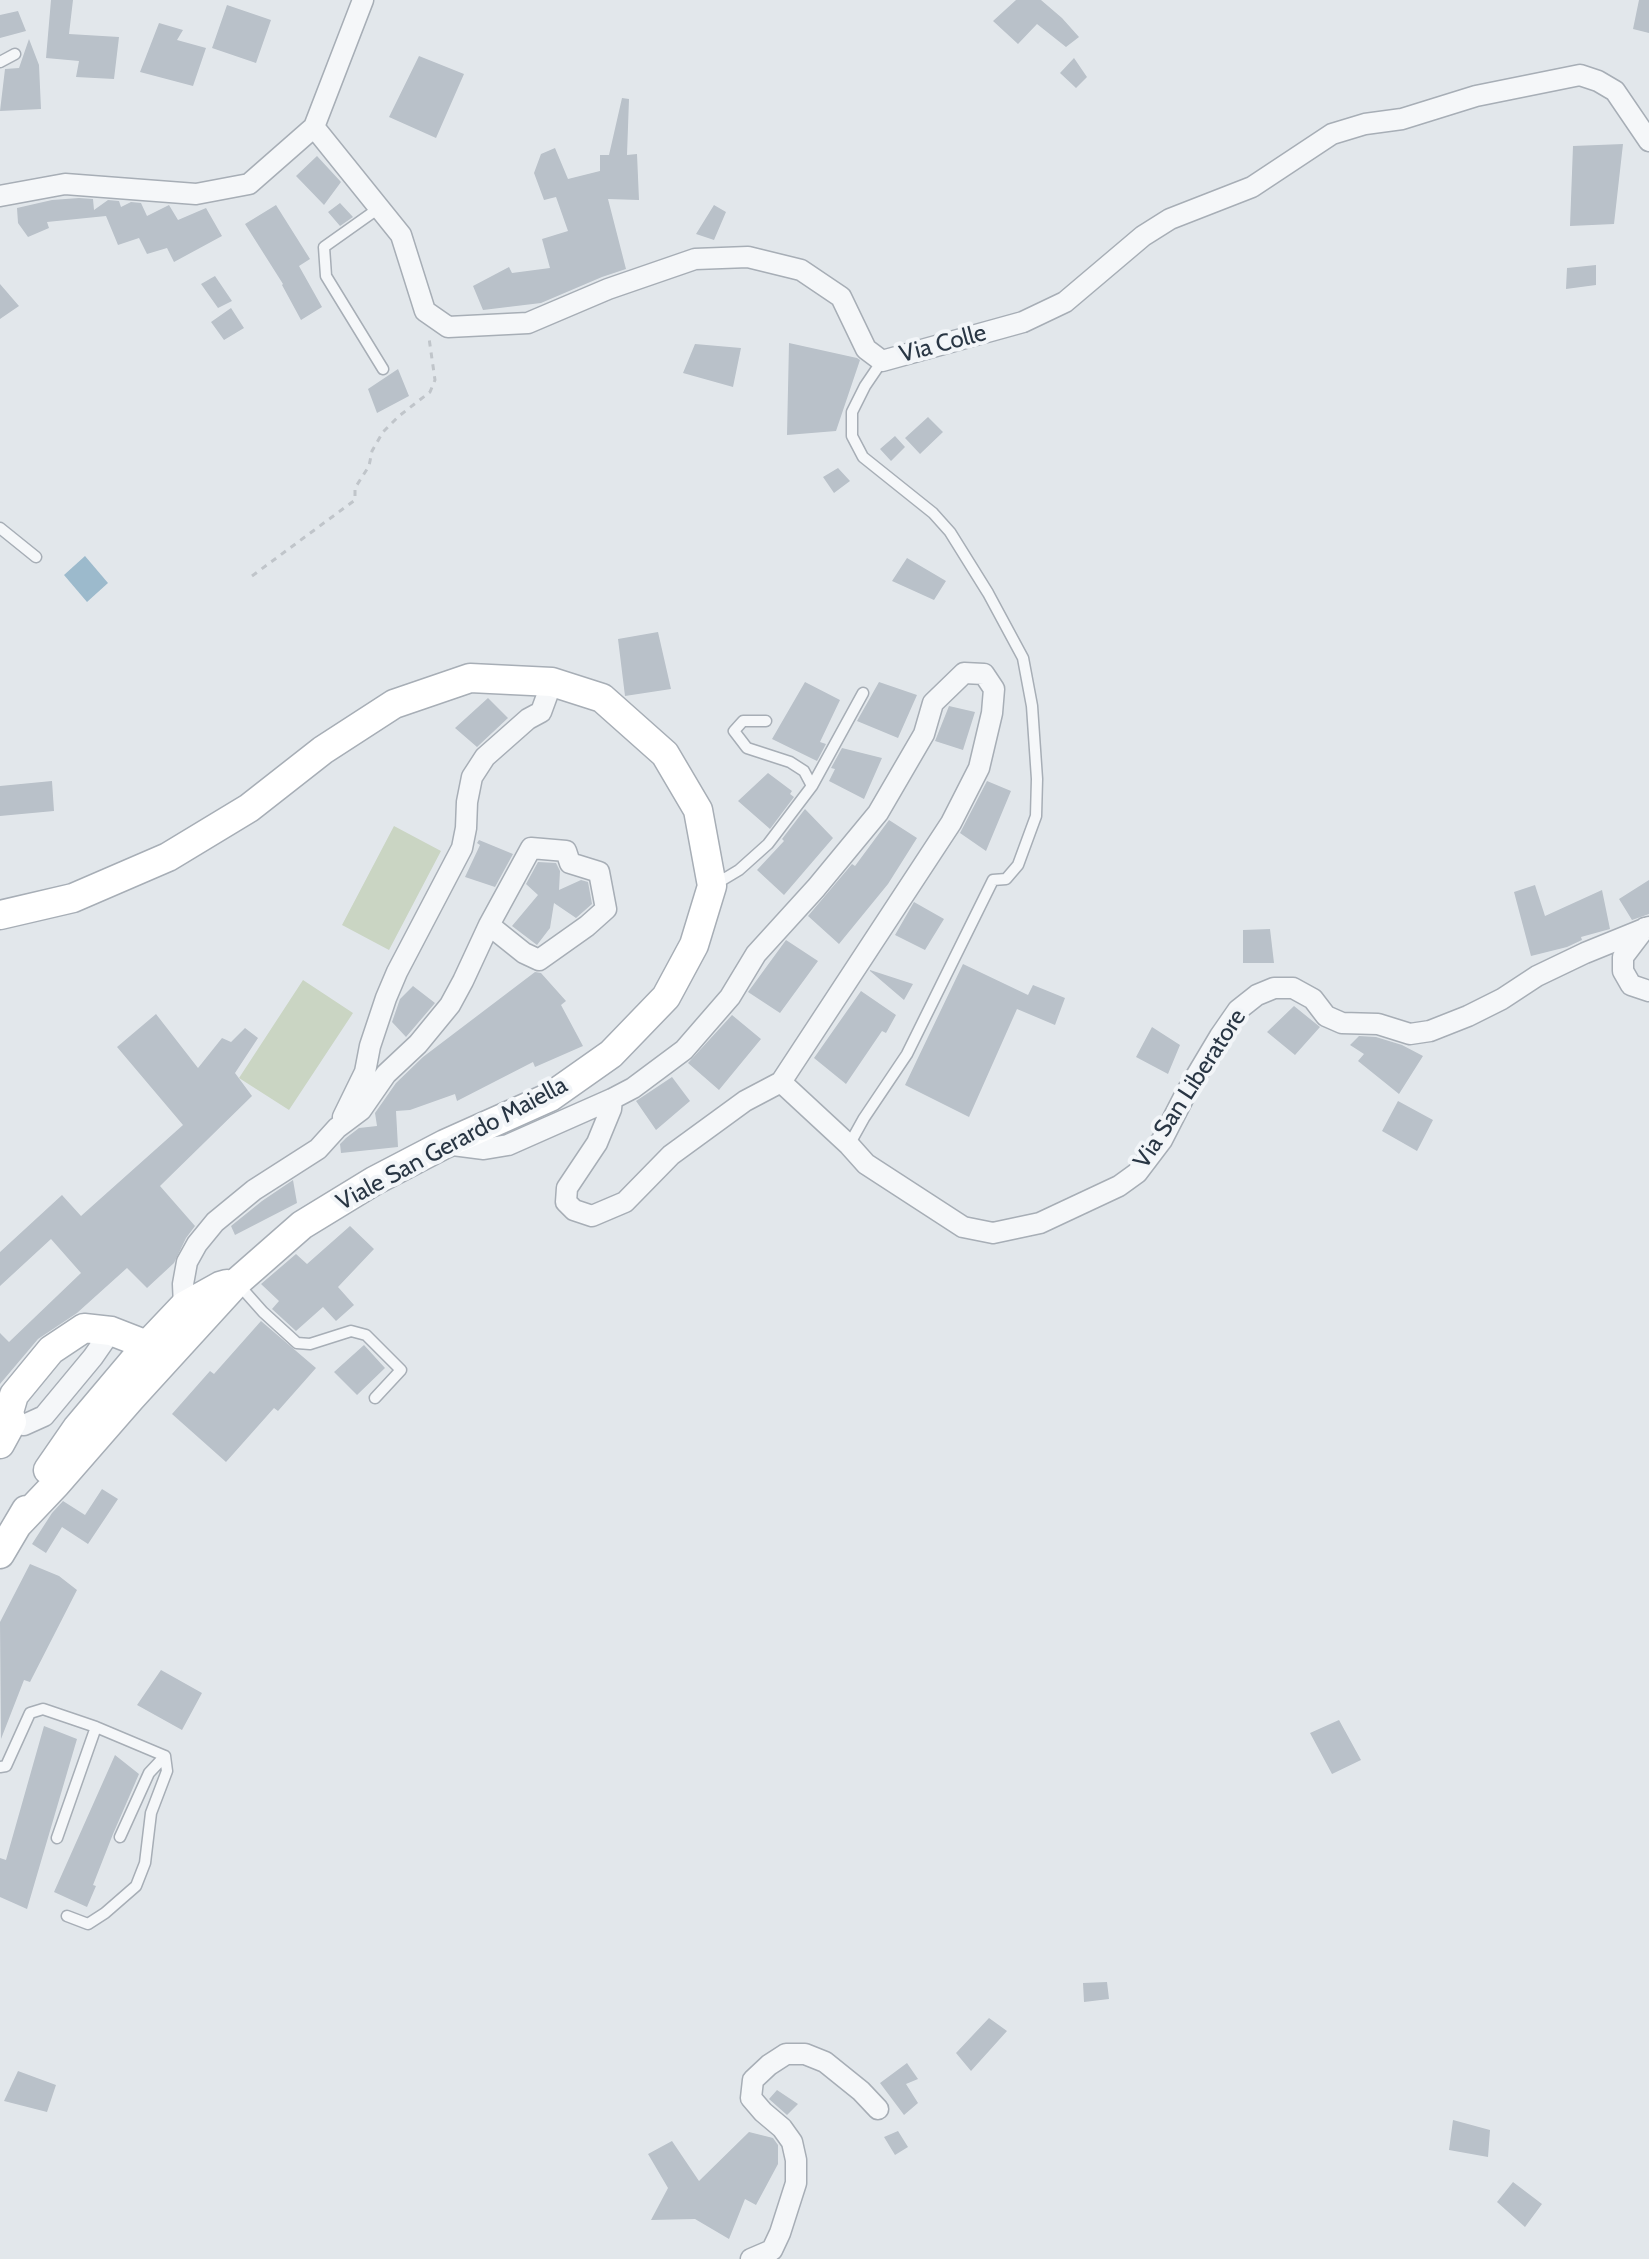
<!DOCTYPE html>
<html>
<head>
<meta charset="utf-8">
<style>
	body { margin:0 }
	canvas { display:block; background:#e2e7eb }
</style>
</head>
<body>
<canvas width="1649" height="2259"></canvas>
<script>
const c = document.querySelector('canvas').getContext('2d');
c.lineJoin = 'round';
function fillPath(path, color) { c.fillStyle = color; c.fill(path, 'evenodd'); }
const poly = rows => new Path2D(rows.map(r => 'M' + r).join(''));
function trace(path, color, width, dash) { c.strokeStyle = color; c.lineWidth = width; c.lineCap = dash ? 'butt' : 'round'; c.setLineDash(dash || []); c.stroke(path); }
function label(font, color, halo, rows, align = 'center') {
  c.font = font + ' Cabin,sans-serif'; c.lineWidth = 8; c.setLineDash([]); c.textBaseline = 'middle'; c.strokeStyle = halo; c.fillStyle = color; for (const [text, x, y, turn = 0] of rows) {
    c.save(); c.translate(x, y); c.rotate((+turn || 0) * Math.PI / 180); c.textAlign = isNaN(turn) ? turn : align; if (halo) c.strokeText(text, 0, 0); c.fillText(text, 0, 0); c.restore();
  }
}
fillPath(poly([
	[394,826,441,851,389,950,342,925],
	[303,980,353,1013,289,1110,239,1078]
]), '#cad5c3');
fillPath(poly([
	[85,556,108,583,87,602,64,575]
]), '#9cbacc');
fillPath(poly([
	[51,0,73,0,69,34,119,37,114,79,76,77,79,61,46,58],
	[1016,0,1041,0,1062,18,1079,37,1066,47,1037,24,1018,44,993,21],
	[1639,0,1649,0,1649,33,1633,29],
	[227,5,271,20,256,63,212,48],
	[18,11,26,31,0,38,0,15],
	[159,23,183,30,177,40,206,48,193,86,140,72],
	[29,39,39,65,41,109,0,111,5,69,19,68],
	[419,56,464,74,436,138,389,117],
	[1074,58,1087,77,1076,88,1060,73],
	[622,98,629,99,627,155,637,154,639,200,608,199,626,269,602,277,541,303,483,310,473,286,509,267,512,273,550,268,542,239,568,231,556,197,544,200,534,173,541,154,555,148,568,179,600,171,600,155,609,155],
	[1623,144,1614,224,1570,226,1573,146],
	[317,156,341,182,324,205,296,176],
	[79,198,93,199,94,210,108,200,119,201,121,207,131,202,141,203,147,216,169,205,178,220,206,208,222,236,174,262,167,248,147,254,139,238,118,245,106,216,47,222,49,228,28,237,18,223,17,208,52,200],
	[340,203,353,217,340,226,328,212],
	[276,205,310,259,299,266,322,307,301,320,282,285,283,284,245,224],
	[714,205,726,212,714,240,696,234],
	[1596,265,1596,285,1566,289,1567,268],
	[215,276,232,301,218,308,201,284],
	[0,284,19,306,0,319],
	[231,308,244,328,224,340,211,322],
	[789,343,857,358,860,360,836,431,787,435],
	[695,344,741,348,733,387,683,373],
	[398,369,409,396,377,413,368,389],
	[928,417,943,432,920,454,905,438],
	[895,436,905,447,891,461,880,449],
	[838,468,850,481,834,493,823,477],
	[907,558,946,581,934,600,892,581],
	[658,632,671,689,625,696,618,639],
	[805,682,840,700,820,742,826,744,817,761,772,739],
	[879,682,917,695,898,738,857,721],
	[488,698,508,718,477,747,455,728],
	[949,706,975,712,963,750,935,741],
	[842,748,882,758,864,799,829,781,835,769,831,768],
	[768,773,792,791,790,794,794,797,770,829,738,801],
	[52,781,54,811,0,816,0,786],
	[987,781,1011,791,986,851,960,833],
	[805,809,833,838,784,895,757,870,784,841,782,839],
	[889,820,917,838,888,884,839,944,808,916,852,864,855,866],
	[479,840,513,854,495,887,465,877,480,845,477,843],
	[538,862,556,863,560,871,559,890,581,880,588,882,592,904,576,918,554,903,550,928,537,945,512,926,538,895,526,884],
	[1649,880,1649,914,1632,920,1619,899],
	[1535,885,1545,916,1602,890,1610,929,1581,937,1582,940,1567,947,1531,956,1514,892],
	[914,902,944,919,925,950,895,935],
	[1270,929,1274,963,1243,963,1243,930],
	[786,940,818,961,780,1013,748,992],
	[963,964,1028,995,1033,985,1065,998,1055,1025,1017,1009,969,1117,905,1085],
	[870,970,913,984,904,1000,870,971],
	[535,972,541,973,566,1001,561,1005,583,1046,535,1067,533,1062,457,1101,455,1094,410,1110,396,1111,398,1147,341,1153,340,1144,346,1138,359,1128,377,1126,375,1113,396,1083,423,1057],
	[413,986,435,1003,406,1037,392,1022,400,999],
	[861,991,896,1015,886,1033,882,1031,846,1084,814,1058],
	[1294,1006,1320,1027,1295,1055,1267,1032],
	[156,1014,198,1068,222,1038,231,1042,245,1028,258,1038,235,1073,252,1096,160,1186,195,1226,186,1238,174,1263,147,1288,127,1268,77,1313,38,1339,0,1384,0,1333,9,1342,81,1273,51,1239,0,1286,0,1252,62,1195,81,1216,183,1125,117,1047],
	[732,1015,761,1039,719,1090,688,1063],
	[1152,1027,1180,1045,1168,1074,1136,1057],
	[1359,1036,1376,1037,1402,1045,1423,1056,1399,1094,1358,1061,1364,1054,1350,1045],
	[672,1077,690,1101,656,1130,636,1101],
	[1398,1101,1433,1120,1417,1151,1382,1131],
	[293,1180,297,1203,235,1235,231,1226,262,1201],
	[350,1226,374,1249,338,1287,354,1305,336,1321,323,1307,296,1331,272,1309,279,1301,261,1284,296,1254,307,1264],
	[261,1321,316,1368,278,1411,274,1408,226,1462,172,1414,210,1371,214,1374],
	[364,1345,385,1368,357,1395,334,1372],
	[102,1489,118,1499,88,1544,62,1527,46,1553,32,1544,52,1513,63,1501,85,1515],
	[30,1564,59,1576,77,1590,30,1682,24,1680,1,1739,0,1622],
	[161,1670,202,1693,182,1730,137,1705],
	[1339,1720,1361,1760,1332,1774,1310,1733],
	[44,1726,77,1739,27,1909,0,1897,0,1858,6,1860],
	[115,1755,139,1774,113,1834,93,1885,96,1886,87,1907,54,1892],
	[1107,1982,1109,1999,1084,2002,1083,1983],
	[989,2018,1007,2031,971,2071,956,2053],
	[907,2063,918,2079,906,2084,918,2103,904,2115,880,2083],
	[18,2071,56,2085,47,2112,4,2101],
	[777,2090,798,2104,787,2115,769,2099],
	[1453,2120,1490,2130,1488,2157,1449,2150],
	[898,2131,908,2147,895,2155,884,2137],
	[749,2132,773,2138,778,2145,778,2164,756,2205,745,2199,729,2239,695,2219,651,2220,668,2188,648,2154,672,2141,699,2181],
	[1513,2182,1542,2204,1525,2227,1497,2202]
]), '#b9c1c9');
const lane = poly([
	[0,62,15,54],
	[379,208,324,247,326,276,383,369],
	[0,528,36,557],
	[812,786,863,693],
	[714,885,739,870,768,844,812,786,804,771,790,762,747,748,734,731,743,721,766,721],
	[849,1145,864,1118,907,1054,993,880,1006,879,1018,865,1036,816,1037,779,1032,706,1023,658,988,593,950,532,933,513,863,457,852,436,852,412,865,386,882,361],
	[239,1285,263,1312,297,1343,310,1344,351,1331,366,1335,401,1370,375,1398],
	[96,1727,165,1756,149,1773,120,1837],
	[0,1767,6,1766,30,1713,43,1709,96,1727,57,1838],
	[67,1916,88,1924,105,1913,136,1886,145,1863,151,1813,167,1771,165,1756]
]);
const street = poly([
	[314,127,401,235,425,311,448,327,528,323,608,289,695,259,748,257,801,270,841,297,866,349,882,361,1023,322,1065,302,1143,236,1170,219,1252,187,1332,134,1365,124,1402,119,1476,96,1580,75,1598,81,1615,91,1649,141],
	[0,196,65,184,196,194,249,184,314,127,363,0],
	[1645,928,1623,957,1623,971,1631,985,1649,991],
	[612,1099,633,1088,684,1050,730,997,756,954,816,888,878,813,924,734,933,703,964,673,984,674,994,689,992,713,979,768,951,823,781,1082],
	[343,1117,365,1072,370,1046,386,998,397,972,462,848,466,828,467,802,472,777,485,757,528,719,541,712,552,682],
	[445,1144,484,1149,508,1145,612,1099,611,1109,597,1143,567,1188,566,1202,574,1210,592,1216,625,1202,671,1155,745,1101,781,1082,849,1145,866,1164,963,1227,993,1233,1040,1223,1119,1186,1137,1173,1162,1140,1186,1093,1220,1036,1238,1010,1257,995,1274,988,1293,988,1313,999,1326,1016,1342,1023,1378,1024,1410,1034,1430,1031,1468,1016,1502,999,1537,976,1585,953,1649,927],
	[184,1306,183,1284,187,1262,197,1244,215,1222,254,1190,318,1149,337,1128,361,1110,386,1074,418,1044,450,1005,463,981,489,925,531,848,566,851,570,863,599,872,606,909,587,926,539,960,524,953,489,925],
	[0,1419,24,1425,44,1416,93,1357,111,1331],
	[751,2259,772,2250,780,2233,796,2183,796,2160,792,2142,782,2128,763,2112,751,2098,753,2080,769,2065,786,2054,805,2054,825,2062,861,2091,878,2109]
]);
const secondary = poly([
	[0,915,73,898,168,857,249,808,323,750,394,704,470,678,552,682,602,698,665,754,698,810,712,886,694,945,666,997,611,1054,550,1097,445,1144,374,1181,302,1225,237,1282,131,1398,56,1484,18,1524],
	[0,1444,12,1422,9,1412,14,1395,51,1350,84,1328,111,1331,147,1345],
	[48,1470,77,1428,147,1345,184,1306,220,1286,227,1284],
	[0,1554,26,1510]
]);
trace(lane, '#a7aeb6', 13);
trace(street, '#a7aeb6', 23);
trace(secondary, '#a7aeb6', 31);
trace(poly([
	[252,576,355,500,355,488,369,466,372,451,383,432,399,416,430,392,435,380,429,338]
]), '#c0c5ca', 3, [6, 6]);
trace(lane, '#f5f7f9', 10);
trace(street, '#f5f7f9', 20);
trace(secondary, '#fff', 28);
label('24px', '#293644', '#f2f5f8', [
	["Via Colle",943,344,-15],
	["Via San Liberatore",1190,1089,-57],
	["Viale San Gerardo Maiella",452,1144,-28]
]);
</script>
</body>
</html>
